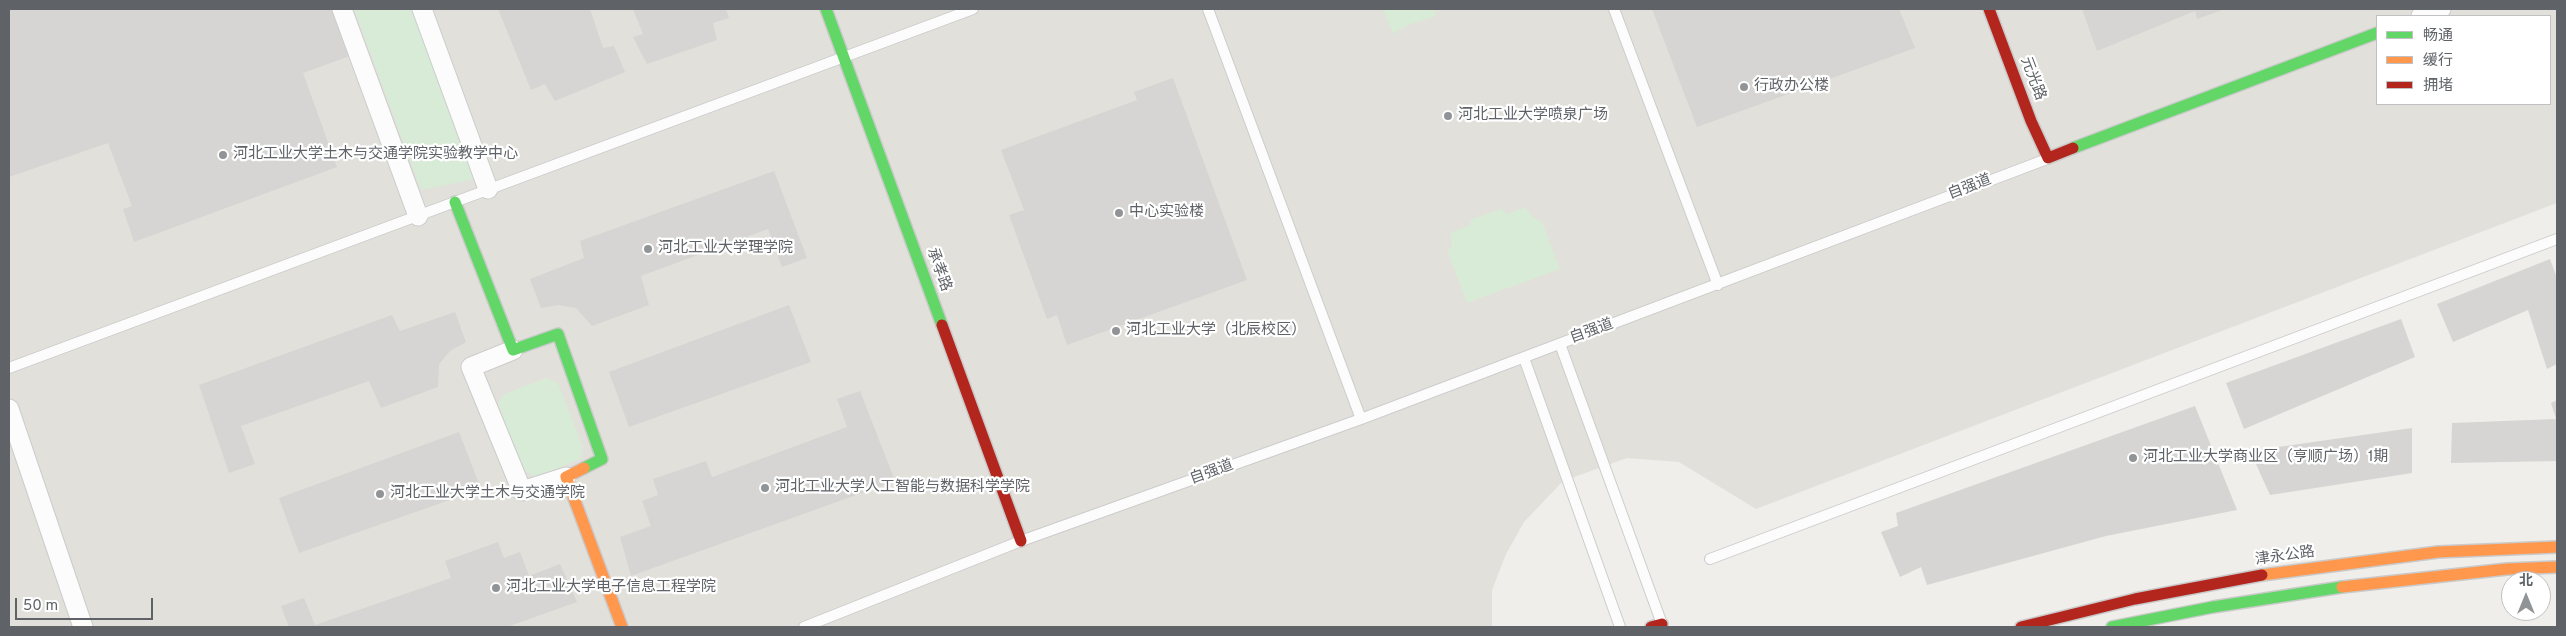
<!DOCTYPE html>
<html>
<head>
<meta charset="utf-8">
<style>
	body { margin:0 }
	#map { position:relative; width:2566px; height:636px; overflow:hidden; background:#efeeea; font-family:Overpass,"Noto Sans SC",sans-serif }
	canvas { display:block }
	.frame { position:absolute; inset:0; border:10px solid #5f6368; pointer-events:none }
	.legend { position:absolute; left:2376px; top:15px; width:175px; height:90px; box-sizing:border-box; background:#fff; border:1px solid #bfc1c3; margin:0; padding:6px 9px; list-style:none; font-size:15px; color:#5f6368 }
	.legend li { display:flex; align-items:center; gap:10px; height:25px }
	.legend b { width:25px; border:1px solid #bfc1c3 }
	.north { position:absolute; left:2501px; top:571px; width:50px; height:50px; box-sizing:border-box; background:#fff; border:1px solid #bfc1c3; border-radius:50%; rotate:0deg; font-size:14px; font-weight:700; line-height:20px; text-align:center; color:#5f6368 }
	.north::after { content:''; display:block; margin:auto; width:18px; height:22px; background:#919496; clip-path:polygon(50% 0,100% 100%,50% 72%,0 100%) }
	.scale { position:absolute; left:15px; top:598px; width:138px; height:22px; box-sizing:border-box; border:2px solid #5f6368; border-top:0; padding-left:6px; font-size:15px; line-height:18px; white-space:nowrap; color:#5f6368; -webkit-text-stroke:4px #fff; paint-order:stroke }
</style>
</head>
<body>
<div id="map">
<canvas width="2566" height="636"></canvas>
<div class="frame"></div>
<ul class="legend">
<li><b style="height:6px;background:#63d668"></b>畅通</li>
<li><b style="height:6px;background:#ff974d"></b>缓行</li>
<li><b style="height:6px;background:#b3261e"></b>拥堵</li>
</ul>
<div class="north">北</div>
<div class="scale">50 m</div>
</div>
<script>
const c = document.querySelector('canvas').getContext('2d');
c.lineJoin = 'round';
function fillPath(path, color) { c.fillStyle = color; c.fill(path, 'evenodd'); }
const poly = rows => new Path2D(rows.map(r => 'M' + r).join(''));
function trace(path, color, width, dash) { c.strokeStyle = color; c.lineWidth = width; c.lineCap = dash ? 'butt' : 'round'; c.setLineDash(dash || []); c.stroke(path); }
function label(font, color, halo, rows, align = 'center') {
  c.font = font + ' Overpass,"Noto Sans SC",sans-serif'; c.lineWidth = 4.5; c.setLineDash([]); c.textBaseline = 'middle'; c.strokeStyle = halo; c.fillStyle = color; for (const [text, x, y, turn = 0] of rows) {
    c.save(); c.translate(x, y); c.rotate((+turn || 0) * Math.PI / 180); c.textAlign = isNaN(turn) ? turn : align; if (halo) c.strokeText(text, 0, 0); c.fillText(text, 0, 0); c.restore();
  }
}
fillPath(poly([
	[9,9,2557,9,2557,203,1756,509,1679,462,1627,458,1563,481,1524,522,1506,554,1492,590,1492,627,9,627],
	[2377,16,2550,16,2550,104,2377,104]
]), '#e2e0da');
fillPath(poly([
	[354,9,414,9,475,179,421,190],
	[1383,9,1434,9,1436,16,1408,25,1393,34],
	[1525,207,1533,217,1542,222,1560,269,1467,303,1448,253,1452,245,1451,232,1469,226,1472,219,1501,209,1508,214],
	[546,378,558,383,583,447,580,459,536,477,523,470,498,403,504,394]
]), '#d8ebd6');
fillPath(poly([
	[9,9,342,9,358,53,303,73,337,167,134,242,123,209,132,206,108,143,9,177],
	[498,9,590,9,603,48,614,46,625,72,555,101,545,84,531,90],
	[633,9,726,9,729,18,713,23,717,40,647,64,633,37,643,34],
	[1652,9,1899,9,1915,48,1697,127],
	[2082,9,2225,9,2197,19,2195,11,2097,51],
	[1173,78,1247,280,1067,345,1057,315,1047,319,1009,215,1024,210,1001,150,1137,100,1134,92],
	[774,171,807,258,782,267,768,229,641,276,649,305,592,326,576,308,559,305,541,308,530,279,584,258,580,241],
	[2550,259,2557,278,2557,364,2547,369,2528,310,2453,342,2437,304],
	[789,305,811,362,629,427,609,372],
	[455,312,466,342,450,351,439,364,438,387,381,408,369,381,241,426,255,464,229,473,199,385,392,315,400,331],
	[2401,319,2415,357,2244,429,2226,383],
	[860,391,895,481,631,576,620,537,651,526,642,501,658,495,653,479,706,461,712,477,847,427,837,399],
	[2557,400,2557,461,2451,463,2452,423,2556,419,2551,403],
	[2195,406,2237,510,2106,536,1927,585,1921,567,1900,577,1881,532,1898,526,1896,513],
	[2412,428,2412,473,2270,495,2250,451],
	[459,432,481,489,299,553,279,498],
	[498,542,504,558,520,552,529,576,560,564,577,602,507,627,289,627,281,606,304,598,315,625,451,578,445,561]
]), '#d6d5d3');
const lane = poly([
	[1208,9,1361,419],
	[1614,9,1718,285],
	[1560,344,1662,624],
	[1524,358,1620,627],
	[9,368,973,9],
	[1710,559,2557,239],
	[804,627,1021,541,1361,419,2047,159]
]);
const street = poly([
	[342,9,418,216],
	[422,9,488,189],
	[2421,16,2441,9],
	[513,350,471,367,522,491,566,477],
	[9,409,83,627]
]);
const fast = poly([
	[826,9,942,325],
	[2073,148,2377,33],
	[455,202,513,350,558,334,602,459,584,468],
	[2112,627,2213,607,2342,587]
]);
const slow = poly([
	[584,468,566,477,622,627],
	[2262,575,2438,552,2557,547],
	[2342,587,2507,569,2557,567]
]);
const jam = poly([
	[1989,9,2031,121,2048,158,2073,148],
	[942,325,1021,541],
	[1651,627,1662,624],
	[2021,627,2135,599,2262,575]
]);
trace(lane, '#cbcccc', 12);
trace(street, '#cbcccc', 21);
trace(fast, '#cacacb', 14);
trace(slow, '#cacacb', 14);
trace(jam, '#cacacb', 14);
trace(lane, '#fdfcfc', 10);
trace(street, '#fdfcfc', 19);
trace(fast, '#63d668', 11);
trace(slow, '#ff974d', 11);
trace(jam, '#b3261e', 11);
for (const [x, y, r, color] of [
	[1744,87,5,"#919496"],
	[1448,116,5,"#919496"],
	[223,155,5,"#919496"],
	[1119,213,5,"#919496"],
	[648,249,5,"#919496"],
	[1116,331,5,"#919496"],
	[2133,458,5,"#919496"],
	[765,488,5,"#919496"],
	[380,494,5,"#919496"],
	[496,588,5,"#919496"]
]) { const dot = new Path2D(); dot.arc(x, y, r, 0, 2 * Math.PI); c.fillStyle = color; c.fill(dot); trace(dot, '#fff', 2); }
label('15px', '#5f6368', '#fff', [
	["元光路",2032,79,69],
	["自强道",1970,188,-21],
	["承孝路",938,270,70],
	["自强道",1592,332,-20],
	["自强道",1212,473,-20],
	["津永公路",2285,557,-8]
]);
label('15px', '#5f6368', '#fff', [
	["行政办公楼",1754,87],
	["河北工业大学喷泉广场",1458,116],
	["河北工业大学土木与交通学院实验教学中心",233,155],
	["中心实验楼",1129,213],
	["河北工业大学理学院",658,249],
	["河北工业大学（北辰校区）",1126,331],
	["河北工业大学商业区（亨顺广场）1期",2143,458],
	["河北工业大学人工智能与数据科学学院",775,488],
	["河北工业大学土木与交通学院",390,494],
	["河北工业大学电子信息工程学院",506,588]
], 'left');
</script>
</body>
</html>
